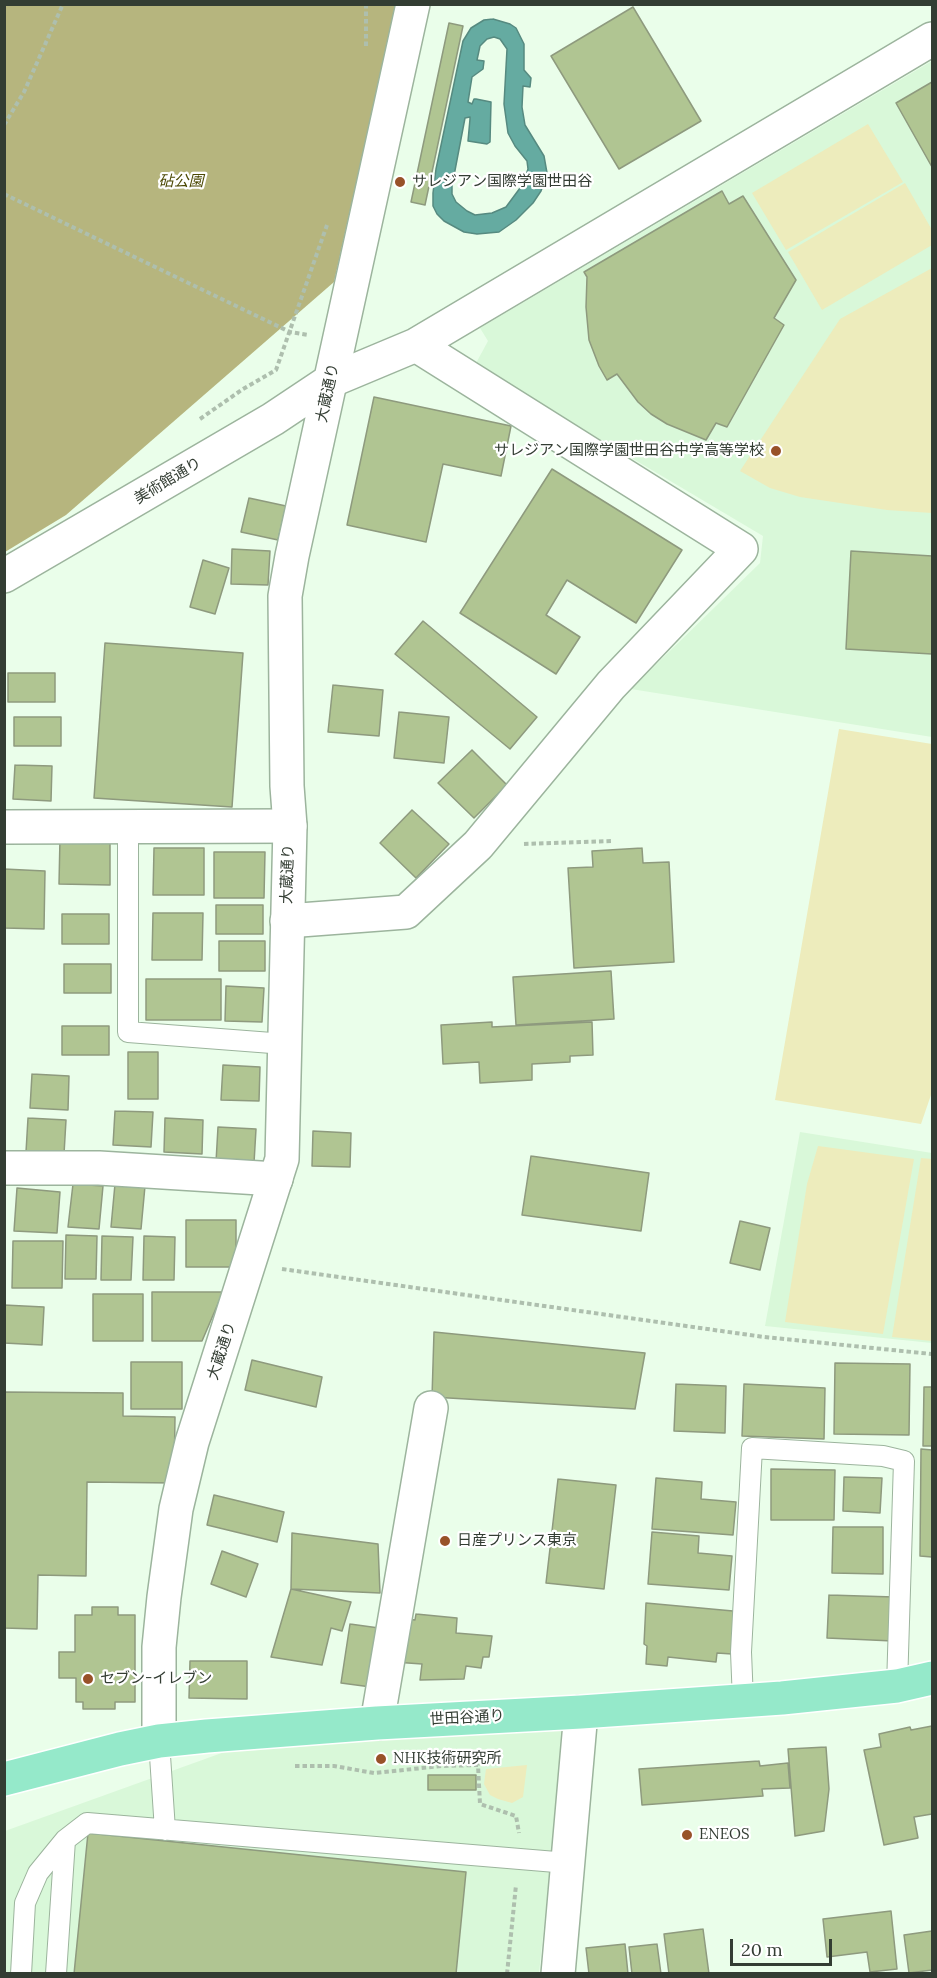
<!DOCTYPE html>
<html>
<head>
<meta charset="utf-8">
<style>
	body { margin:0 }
	#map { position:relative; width:937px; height:1978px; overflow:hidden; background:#eafeea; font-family:Lora,serif }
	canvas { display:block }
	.frame { position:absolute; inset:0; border:6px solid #333d33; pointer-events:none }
	.scale { position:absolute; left:730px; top:1939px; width:102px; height:27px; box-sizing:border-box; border:3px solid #333d33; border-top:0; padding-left:8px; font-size:18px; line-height:21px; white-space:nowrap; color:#333d33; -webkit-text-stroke:4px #fff; paint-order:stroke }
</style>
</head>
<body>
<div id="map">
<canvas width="937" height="1978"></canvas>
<div class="frame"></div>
<div class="scale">20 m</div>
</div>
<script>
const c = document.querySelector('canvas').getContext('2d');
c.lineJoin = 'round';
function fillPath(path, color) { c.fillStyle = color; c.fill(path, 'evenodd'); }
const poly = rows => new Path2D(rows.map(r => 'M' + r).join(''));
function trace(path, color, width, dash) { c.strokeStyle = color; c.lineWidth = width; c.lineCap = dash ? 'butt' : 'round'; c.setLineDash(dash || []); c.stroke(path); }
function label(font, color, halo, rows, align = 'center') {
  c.font = font + ' Lora,"Noto Sans JP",serif'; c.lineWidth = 4.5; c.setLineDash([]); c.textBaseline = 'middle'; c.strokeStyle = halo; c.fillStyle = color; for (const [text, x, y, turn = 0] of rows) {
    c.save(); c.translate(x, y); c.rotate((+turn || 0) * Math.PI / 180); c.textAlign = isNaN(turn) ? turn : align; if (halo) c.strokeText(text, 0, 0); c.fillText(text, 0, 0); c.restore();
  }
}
fillPath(poly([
	[932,61,932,737,631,689,760,563,763,536,475,365,488,341,480,328],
	[800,1132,932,1153,932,1343,765,1326],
	[565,1726,539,1973,5,1974,5,1831,230,1750]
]), '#d9f8d9');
fillPath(poly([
	[868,124,903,182,786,250,752,193],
	[905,183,932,230,932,245,822,310,788,252],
	[932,268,932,513,887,510,800,497,770,488,740,471,840,319],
	[839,729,932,744,932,1092,921,1124,775,1100],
	[818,1146,914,1159,883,1334,785,1322,807,1184],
	[921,1158,932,1159,932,1341,892,1337],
	[527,1765,523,1797,512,1803,498,1799,490,1795,484,1784,486,1769]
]), '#edecbc');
fillPath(poly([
	[5,4,396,5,334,282,66,515,5,552]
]), '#b6b57e');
const water = poly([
	[493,19,510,24,516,28,524,44,524,70,531,78,530,87,523,86,522,107,525,125,544,156,547,173,541,191,533,203,516,220,499,232,477,234,464,232,444,221,437,214,433,206,433,193,436,169,463,41,471,28,484,20,493,19],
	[494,37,500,39,507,49,504,104,508,133,515,146,527,161,528,169,523,184,506,207,492,213,475,215,467,211,456,202,452,194,452,186,465,118,470,117,470,119,468,141,487,144,490,142,491,102,476,99,474,99,472,104,468,102,472,77,483,69,484,61,477,60,480,46,487,39,494,37]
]);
fillPath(water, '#65aba1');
trace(water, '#568a80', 1.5);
const building = poly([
	[633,7,701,121,619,169,551,56,633,7],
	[449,23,463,26,425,205,411,202,449,23],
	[932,82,932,167,896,103,932,82],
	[722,191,729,204,743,196,796,280,774,318,784,325,727,427,716,423,706,440,667,424,651,414,638,402,617,374,607,380,599,366,589,340,586,307,587,277,584,272,722,191],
	[374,397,511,426,501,476,443,464,426,542,347,525,374,397],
	[552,469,682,550,636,623,567,580,546,615,580,637,556,674,460,613,552,469],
	[249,498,286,506,278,540,241,532,249,498],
	[232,549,270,551,268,585,231,584,232,549],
	[851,551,932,556,932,654,846,649,851,551],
	[203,560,229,568,215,614,190,607,203,560],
	[423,621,537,717,510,749,395,654,423,621],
	[105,643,243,653,232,807,94,798,105,643],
	[8,673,55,673,55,702,8,702,8,673],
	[333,685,383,690,379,736,328,732,333,685],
	[399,712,449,717,444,763,394,758,399,712],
	[14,717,61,717,61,746,14,746,14,717],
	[472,750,507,785,474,818,438,783,472,750],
	[15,765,52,766,51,801,13,799,15,765],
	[412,810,449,844,416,878,380,843,412,810],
	[60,838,110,838,110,885,59,884,60,838],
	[154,848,204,848,204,895,153,895,154,848],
	[642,848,643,863,669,862,674,962,574,968,568,868,593,867,592,851,642,848],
	[214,852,265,852,264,898,214,898,214,852],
	[4,869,45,871,44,929,4,928,4,869],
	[216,905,263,905,263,934,216,934,216,905],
	[153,913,203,913,202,960,152,960,153,913],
	[62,914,109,914,109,944,62,944,62,914],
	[219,941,265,941,265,971,219,971,219,941],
	[64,964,111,964,111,993,64,993,64,964],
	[611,971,614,1019,516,1025,513,977,611,971],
	[146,979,221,979,221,1020,146,1020,146,979],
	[226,986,264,988,262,1022,225,1021,226,986],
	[492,1022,492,1027,592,1022,593,1055,570,1056,570,1062,532,1064,532,1080,480,1083,479,1062,443,1064,441,1025,492,1022],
	[62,1026,109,1026,109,1055,62,1055,62,1026],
	[128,1052,158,1052,158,1099,128,1099,128,1052],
	[223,1065,260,1067,259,1101,221,1100,223,1065],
	[32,1074,69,1076,68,1110,30,1108,32,1074],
	[115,1111,153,1112,151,1147,113,1145,115,1111],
	[28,1118,66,1120,64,1154,26,1152,28,1118],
	[165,1118,203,1120,202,1154,164,1152,165,1118],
	[218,1127,256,1129,254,1163,216,1162,218,1127],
	[313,1131,351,1133,350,1167,312,1166,313,1131],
	[531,1156,649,1173,641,1231,522,1215,531,1156],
	[73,1184,103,1186,99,1229,68,1227,73,1184],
	[115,1184,145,1186,141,1229,111,1227,115,1184],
	[17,1188,60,1192,57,1233,14,1231,17,1188],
	[186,1220,236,1220,236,1267,186,1267,186,1220],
	[740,1221,770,1228,760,1270,730,1263,740,1221],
	[66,1235,97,1236,96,1279,65,1279,66,1235],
	[102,1236,133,1237,131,1280,101,1280,102,1236],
	[144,1236,175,1237,174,1280,143,1280,144,1236],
	[13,1241,63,1241,62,1288,12,1288,13,1241],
	[152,1292,223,1292,202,1341,152,1341,152,1292],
	[93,1294,143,1294,143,1341,93,1341,93,1294],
	[4,1305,44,1307,42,1345,4,1343,4,1305],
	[434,1332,645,1353,635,1409,432,1397,434,1332],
	[252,1360,322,1377,316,1407,245,1390,252,1360],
	[131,1362,182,1362,182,1409,131,1409,131,1362],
	[835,1363,910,1364,909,1435,834,1434,835,1363],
	[676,1384,726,1386,725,1433,674,1431,676,1384],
	[744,1384,825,1388,824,1439,742,1436,744,1384],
	[924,1387,932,1387,932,1446,923,1446,924,1387],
	[5,1392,123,1393,123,1416,175,1417,174,1483,87,1482,86,1576,38,1575,37,1629,4,1628,5,1392],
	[921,1449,932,1450,932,1557,920,1556,921,1449],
	[771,1469,835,1470,834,1520,771,1520,771,1469],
	[844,1477,882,1478,880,1513,843,1511,844,1477],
	[656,1478,702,1482,701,1499,736,1502,733,1535,652,1529,656,1478],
	[558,1479,616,1485,604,1589,546,1583,558,1479],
	[214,1495,284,1512,277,1542,207,1525,214,1495],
	[833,1527,883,1527,883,1574,832,1573,833,1527],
	[652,1532,699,1536,698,1553,732,1556,729,1590,648,1584,652,1532],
	[292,1533,378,1544,380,1593,291,1589,292,1533],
	[222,1551,258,1564,246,1597,211,1584,222,1551],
	[291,1589,351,1602,342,1631,331,1628,322,1665,271,1657,291,1589],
	[829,1595,894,1597,893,1641,827,1638,829,1595],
	[646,1603,733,1611,733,1614,736,1614,732,1654,717,1653,716,1662,668,1657,667,1666,646,1664,647,1646,644,1644,646,1603],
	[92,1607,118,1607,118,1615,135,1615,135,1702,115,1702,115,1709,83,1709,83,1702,76,1702,76,1678,59,1678,59,1652,75,1652,75,1615,92,1615,92,1607],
	[416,1614,457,1618,456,1633,492,1636,489,1657,483,1657,481,1668,466,1666,464,1679,420,1680,422,1664,394,1662,399,1618,415,1620,416,1614],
	[350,1624,379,1628,371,1687,341,1683,350,1624],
	[190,1661,247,1661,247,1699,189,1698,190,1661],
	[932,1726,932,1814,914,1817,918,1838,884,1845,864,1750,881,1747,879,1734,910,1727,911,1730,932,1726],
	[826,1747,829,1789,824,1831,795,1836,788,1749,826,1747],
	[759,1761,760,1766,788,1763,790,1788,762,1789,763,1796,642,1805,639,1769,759,1761],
	[428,1775,476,1775,476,1790,428,1790,428,1775],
	[88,1833,466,1872,456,1974,74,1974,88,1833],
	[891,1911,897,1969,870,1972,867,1952,827,1957,823,1919,891,1911],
	[703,1929,709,1974,669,1974,664,1934,703,1929],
	[932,1931,932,1974,932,1970,909,1973,904,1935,932,1931],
	[625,1944,628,1974,589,1974,586,1948,625,1944],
	[657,1944,661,1974,632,1974,629,1947,657,1944]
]);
fillPath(building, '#b0c592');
trace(building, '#8e9a7e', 1.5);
const service = poly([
	[128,827,128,1032,285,1044],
	[743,1701,741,1652,752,1448,883,1456,904,1461,897,1686],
	[159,1741,165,1830],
	[21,1974,25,1903,38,1873,65,1840,87,1823,568,1863],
	[56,1974,65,1840]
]);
const minor = poly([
	[330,381,416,345,932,39],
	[4,827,290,826],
	[287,921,406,912,478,845,611,685,741,549,416,345],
	[4,1168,99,1168,276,1179],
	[377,1723,431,1408],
	[558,1974,581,1712]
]);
const tertiary = poly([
	[4,576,273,419,330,381],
	[159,1741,159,1647,164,1597,176,1509,192,1442,282,1159,290,826,287,786,285,596,292,556,413,4]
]);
const primary = poly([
	[4,1779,120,1749,159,1741,207,1736,377,1723,581,1712,782,1698,897,1686,932,1678]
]);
trace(service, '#9cb49d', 22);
trace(minor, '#9cb49d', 36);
trace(tertiary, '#9cb49d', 36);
trace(primary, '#fff', 36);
trace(poly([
	[366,4,366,47],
	[4,125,24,92,63,4],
	[4,194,290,332,308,335],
	[200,419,243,389,276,370,327,225],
	[524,844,613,841],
	[282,1269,764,1337,932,1354],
	[295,1766,334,1766,374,1773,442,1766,478,1765,480,1804,516,1816,519,1833],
	[507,1974,516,1885]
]), '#aebfae', 4, [4.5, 3]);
trace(service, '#fff', 20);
trace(minor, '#fff', 33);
trace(tertiary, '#fff', 33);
trace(primary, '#95e9ca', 33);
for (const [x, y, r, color] of [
	[400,182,6,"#985229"],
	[776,451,6,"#985229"],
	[445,1541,6,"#985229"],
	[88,1679,6,"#985229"],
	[381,1759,6,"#985229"],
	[687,1835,6,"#985229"]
]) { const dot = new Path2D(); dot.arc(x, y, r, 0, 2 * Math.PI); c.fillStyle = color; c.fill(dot); trace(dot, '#fff', 2); }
label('italic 15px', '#4c4904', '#fff', [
	["砧公園",181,182]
]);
label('15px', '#333d33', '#fff', [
	["サレジアン国際学園世田谷",412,182],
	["サレジアン国際学園世田谷中学高等学校",764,451,"right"],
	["日産プリンス東京",457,1541],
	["セブン-イレブン",100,1679],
	["NHK技術研究所",393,1759],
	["ENEOS",699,1835]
], 'left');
label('15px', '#333d33', '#fff', [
	["大蔵通り",328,393,-78],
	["美術館通り",168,481,-31],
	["大蔵通り",288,874,-88],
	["大蔵通り",222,1351,-72],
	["世田谷通り",467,1718,-3]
]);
</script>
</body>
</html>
